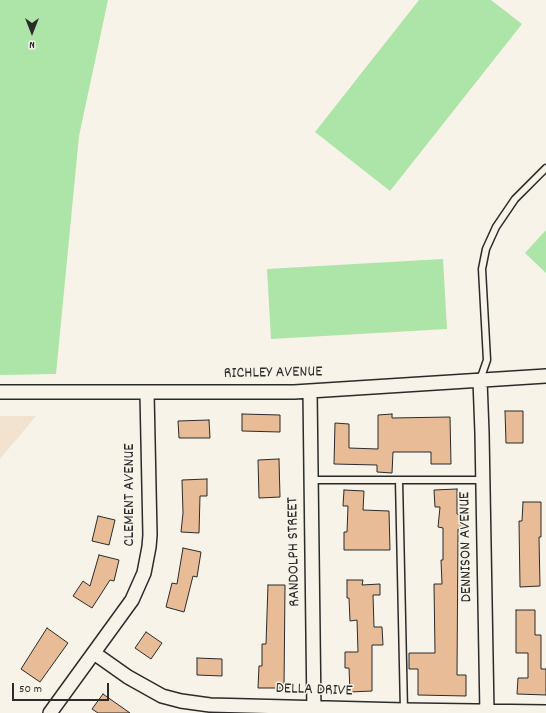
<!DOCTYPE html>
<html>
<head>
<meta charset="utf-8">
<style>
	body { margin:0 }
	#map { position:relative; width:546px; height:713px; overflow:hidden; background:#f7f3e8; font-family:Dekko,sans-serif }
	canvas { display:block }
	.north { position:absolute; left:12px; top:12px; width:40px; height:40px; -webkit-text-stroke:3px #f7f3e8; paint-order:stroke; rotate:180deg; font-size:11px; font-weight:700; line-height:16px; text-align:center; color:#2b2b2b }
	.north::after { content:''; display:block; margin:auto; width:14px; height:18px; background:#2b2b2b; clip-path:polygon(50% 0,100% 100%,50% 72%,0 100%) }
	.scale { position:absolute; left:12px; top:683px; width:97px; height:18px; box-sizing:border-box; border:2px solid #2b2b2b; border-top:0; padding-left:5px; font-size:12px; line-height:14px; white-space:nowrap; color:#2b2b2b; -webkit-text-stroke:3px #f7f3e8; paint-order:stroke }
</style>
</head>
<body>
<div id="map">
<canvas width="546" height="713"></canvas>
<div class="north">N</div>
<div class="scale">50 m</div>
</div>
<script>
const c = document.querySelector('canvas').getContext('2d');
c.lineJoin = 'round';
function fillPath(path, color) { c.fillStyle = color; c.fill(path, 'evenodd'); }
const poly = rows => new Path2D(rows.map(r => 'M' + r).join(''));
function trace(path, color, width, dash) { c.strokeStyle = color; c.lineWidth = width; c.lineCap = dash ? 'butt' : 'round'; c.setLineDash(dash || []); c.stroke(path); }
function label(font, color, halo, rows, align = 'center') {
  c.font = font + ' Dekko,sans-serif'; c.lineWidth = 3; c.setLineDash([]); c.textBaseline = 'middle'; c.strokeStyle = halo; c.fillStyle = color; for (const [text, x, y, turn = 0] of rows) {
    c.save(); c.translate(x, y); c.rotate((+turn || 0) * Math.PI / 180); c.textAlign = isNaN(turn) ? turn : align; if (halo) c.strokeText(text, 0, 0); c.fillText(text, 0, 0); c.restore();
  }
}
fillPath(poly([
	[0,416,36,416,0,459]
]), '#f2e2d0');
fillPath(poly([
	[0,0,108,0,79,136,56,374,0,375],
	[419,0,491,0,522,24,390,191,315,132],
	[546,230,546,273,525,253],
	[443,259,447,329,271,339,267,269]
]), '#ade4a7');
const building = poly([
	[505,411,523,411,523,443,506,443,505,411],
	[242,414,280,415,280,432,242,431,242,414],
	[392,414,392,418,450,417,451,464,431,464,431,452,393,452,392,473,377,472,377,465,334,464,335,423,349,424,349,448,378,449,378,415,392,414],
	[209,420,210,438,179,438,178,421,209,420],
	[279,459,280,497,259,498,258,460,279,459],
	[207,479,207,496,200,496,199,533,181,532,183,513,182,480,207,479],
	[457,489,457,514,464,515,462,530,458,529,457,675,466,675,466,696,418,695,418,669,409,669,409,653,435,653,434,584,442,584,441,560,443,560,443,528,438,527,440,507,435,507,434,490,457,489],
	[344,490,364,491,363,510,389,511,390,550,344,550,344,532,347,532,348,506,343,506,344,490],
	[523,502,541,502,541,537,539,537,540,586,520,587,519,521,522,521,523,502],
	[98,516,115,520,109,545,92,541,98,516],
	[183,548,201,552,197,577,193,576,184,612,166,607,172,583,177,584,183,548],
	[99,555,119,560,114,581,110,580,92,608,73,596,83,581,90,586,99,555],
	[347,580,363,580,362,585,380,584,380,595,373,595,374,627,382,627,383,645,372,645,372,691,350,692,349,668,345,668,345,652,358,652,357,620,350,621,349,598,347,598,347,580],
	[268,585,285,585,284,688,258,688,259,666,262,666,262,644,266,644,268,585],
	[516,610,535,610,535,635,541,635,541,669,546,669,546,695,517,694,518,678,528,678,528,653,516,653,516,610],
	[47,628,68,643,40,682,21,669,47,628],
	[146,632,162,643,151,659,135,648,146,632],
	[197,658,222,659,222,676,197,675,197,658],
	[103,694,130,713,98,713,92,709,103,694]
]);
fillPath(building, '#e7bc97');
trace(building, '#2b2b2b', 1);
const lane = poly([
	[480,380,487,360,482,269,486,249,496,227,515,199,546,168],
	[311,480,483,480],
	[399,480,404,711]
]);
const street = poly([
	[480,380,482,433,487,713],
	[310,391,314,713],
	[0,392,294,392,546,376],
	[94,653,128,677,162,696,181,701,210,705,404,710,546,712],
	[50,713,132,600,144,573,149,547,150,535,147,393]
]);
trace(lane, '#2b2b2b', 9);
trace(street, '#2b2b2b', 16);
trace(lane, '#f7f3e8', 6);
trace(street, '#f7f3e8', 13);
label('16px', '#2b2b2b', '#f7f3e8', [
	["RICHLEY AVENUE",273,374,-1],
	["CLEMENT AVENUE",131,495,-90],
	["DENNISON AVENUE",467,547,-91],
	["RANDOLPH STREET",295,552,-91],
	["DELLA DRIVE",314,691,2]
]);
</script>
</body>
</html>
